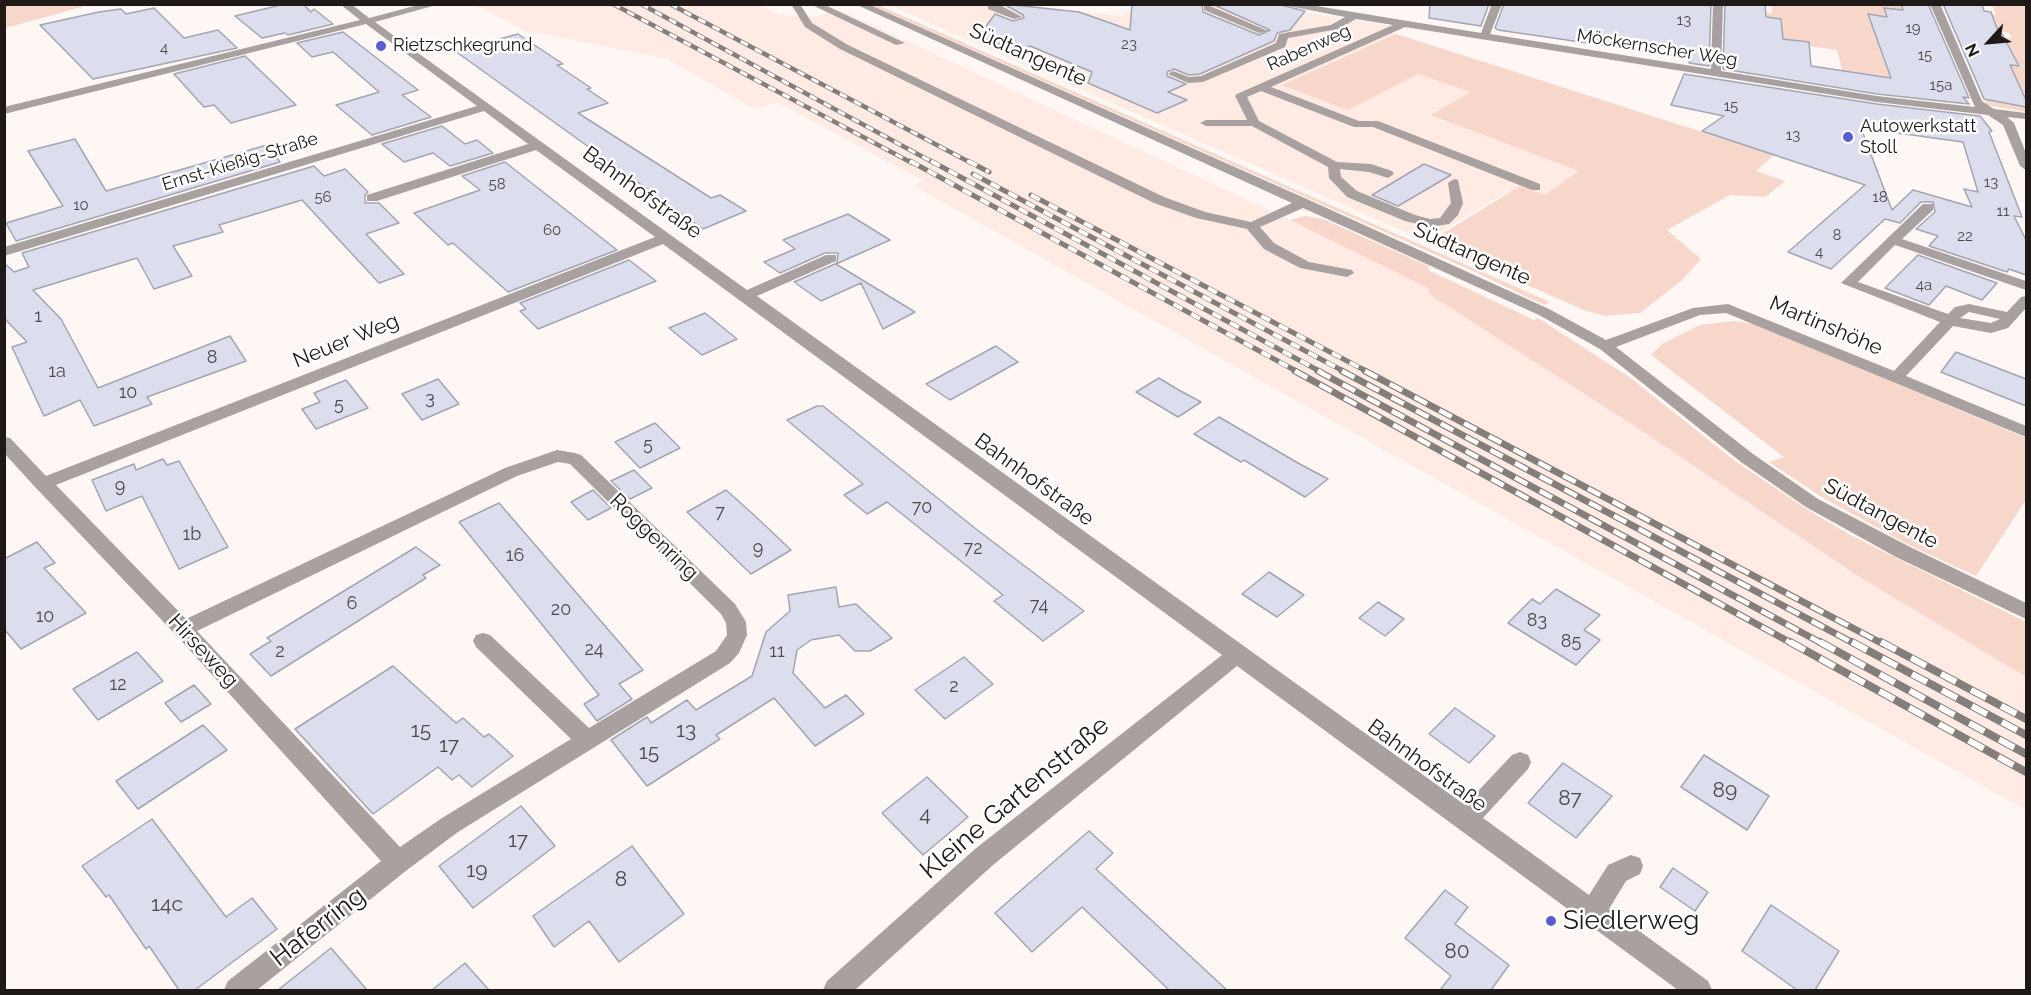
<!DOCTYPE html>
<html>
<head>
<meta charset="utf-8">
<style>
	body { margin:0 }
	#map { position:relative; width:2031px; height:995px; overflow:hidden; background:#fef7f4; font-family:Raleway,sans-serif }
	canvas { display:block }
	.frame { position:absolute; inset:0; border:6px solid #1f1917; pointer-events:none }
	.north { position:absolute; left:1959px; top:12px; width:60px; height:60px; -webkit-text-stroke:4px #fff; paint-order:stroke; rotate:244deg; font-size:16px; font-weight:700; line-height:24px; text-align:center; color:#1f1917 }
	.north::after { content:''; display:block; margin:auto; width:21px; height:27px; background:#1f1917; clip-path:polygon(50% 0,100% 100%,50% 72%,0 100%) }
</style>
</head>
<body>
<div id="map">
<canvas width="2031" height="995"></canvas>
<div class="frame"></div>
<div class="north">N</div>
</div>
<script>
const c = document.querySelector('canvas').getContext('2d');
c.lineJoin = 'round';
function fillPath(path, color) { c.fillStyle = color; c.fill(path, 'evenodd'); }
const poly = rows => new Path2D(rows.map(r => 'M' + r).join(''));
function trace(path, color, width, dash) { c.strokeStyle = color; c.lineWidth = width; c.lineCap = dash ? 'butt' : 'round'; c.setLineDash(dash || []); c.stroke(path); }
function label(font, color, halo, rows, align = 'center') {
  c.font = font + ' Raleway,sans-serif'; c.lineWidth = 5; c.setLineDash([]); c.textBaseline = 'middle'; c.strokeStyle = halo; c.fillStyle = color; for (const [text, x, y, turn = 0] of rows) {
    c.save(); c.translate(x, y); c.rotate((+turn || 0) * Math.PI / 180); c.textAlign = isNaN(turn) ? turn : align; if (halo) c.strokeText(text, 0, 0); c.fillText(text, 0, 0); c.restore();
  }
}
fillPath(poly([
	[758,4,780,15,814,17,840,10,1290,220,1428,288,1430,294,1633,425,1855,574,2026,677,2026,810,914,186,924,181,777,102,754,109,668,59,523,30,484,9,466,5],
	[1015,4,1121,16,1134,5,1257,5,1398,27,1389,32,1520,73,1616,178,1558,214,1505,193,1426,241,889,5]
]), '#ffebe4');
fillPath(poly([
	[5,4,89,4,89,5,5,28],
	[1901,4,1919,8,1919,5,1929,5,1935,19,1922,17,1920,12,1885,8,1887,16,1937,23,1941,35,1898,32,1943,38,1946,44,1891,77,1842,70,1837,50,1724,34,1724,21,1782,28,1781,19,1750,14,1749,10,1772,13,1772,7,1765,5],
	[871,5,878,5,1550,302,1544,305,1475,272],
	[1983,5,2026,5,2026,101,2024,97,1998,93,2003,103,2026,107,2026,112,1987,105,1970,65,2018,66,1967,59,1963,51,2003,37,2012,38,2009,33,1966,26,1946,8,1996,15,1993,6],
	[1396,34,1774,155,1756,171,1785,181,1765,197,1730,195,1667,230,1701,259,1681,281,1640,313,1605,316,1584,310,1429,242,1520,186,1545,195,1579,171,1431,115,1471,92,1418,74,1348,110,1282,85],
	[1305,216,1323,219,1430,267,1428,270,1534,320,1538,318,1629,377,1735,461,1808,510,1852,536,2026,622,2026,677,1855,574,1633,425,1429,294,1428,288,1290,220],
	[1734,321,1754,324,2026,438,2026,500,1976,576,1909,545,1820,496,1769,462,1784,457,1651,355,1662,344,1700,325]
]), '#f8d7cb');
const building = poly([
	[285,4,303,4,311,12,314,9,333,24,288,35,285,33,262,38,235,16,285,4],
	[1004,4,1079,12,1130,30,1132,4,1202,4,1203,12,1259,35,1270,30,1212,4,1277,4,1305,11,1290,30,1277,33,1274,41,1200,74,1189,75,1174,69,1167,72,1167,76,1186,84,1168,92,1187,100,1157,113,1088,83,1092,72,1030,46,1016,51,979,36,995,14,1013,21,1024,18,1023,15,1004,4],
	[1430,4,1489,4,1481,26,1429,18,1430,4],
	[1504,4,1711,4,1709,66,1689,63,1691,58,1498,30,1495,28,1504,4],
	[1725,4,1765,4,1766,17,1781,19,1783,39,1809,42,1811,66,1891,78,1868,14,1887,17,1884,8,1903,10,1901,4,1928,4,1969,98,1963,97,1969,104,1877,94,1723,69,1725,4],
	[1943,4,1982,4,1984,11,1991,12,1998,31,2001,32,2019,66,2010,65,2026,100,2026,107,1984,99,1943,4],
	[154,8,184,38,218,30,237,48,93,79,40,25,99,12,121,9,126,14,154,8],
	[343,32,418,90,402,95,431,117,372,135,336,105,379,92,333,52,312,57,297,43,343,32],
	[518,34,563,64,557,65,591,88,587,89,608,103,578,113,711,198,720,195,746,211,703,229,455,51,518,34],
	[245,56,296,105,231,123,214,105,204,107,174,74,245,56],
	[1684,74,1877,104,1980,116,1992,131,1989,132,2022,217,2014,216,2026,240,2026,275,2009,269,2007,272,1929,246,1938,236,1916,229,1935,212,1933,202,1921,202,1900,223,1885,219,1831,269,1788,252,1865,185,1702,131,1724,116,1671,105,1684,74],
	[1861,128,1963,142,1978,192,1964,189,1972,207,1913,190,1892,210,1861,128],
	[442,126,465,144,477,140,493,153,450,166,433,153,404,162,382,144,442,126],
	[75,139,106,191,267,145,280,162,16,241,6,223,63,206,28,151,75,139],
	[505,162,557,203,617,250,508,292,453,243,448,245,414,213,480,190,462,176,505,162],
	[1424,164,1451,175,1398,206,1372,195,1424,164],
	[314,166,324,176,345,169,368,192,365,195,365,203,379,203,399,223,366,234,404,274,379,283,302,200,219,225,223,232,173,246,192,276,154,289,137,258,33,290,61,319,98,388,230,336,246,361,147,397,152,404,94,426,80,400,44,416,12,347,27,342,4,318,4,263,14,272,29,267,22,253,314,166],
	[848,214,890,240,836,264,915,312,883,329,861,283,821,301,794,282,837,263,838,253,825,253,780,273,764,262,795,249,783,240,848,214],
	[1918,255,1997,283,1982,300,1946,286,1929,305,1885,288,1918,255],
	[629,260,656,281,538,329,520,311,526,309,520,303,629,260],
	[705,313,737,339,702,355,669,328,705,313],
	[996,346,1018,362,950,400,926,384,996,346],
	[1956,352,2026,379,2026,406,1941,372,1956,352],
	[1159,378,1177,389,1201,402,1178,417,1136,392,1159,378],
	[438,379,459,404,422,420,402,394,438,379],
	[346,380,368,408,316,429,302,409,320,402,314,393,346,380],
	[817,406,823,406,976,529,1084,611,1043,641,994,601,1003,595,887,502,867,514,844,495,863,484,787,420,817,406],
	[1219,417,1298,463,1328,479,1305,497,1244,460,1241,462,1194,434,1219,417],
	[655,423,680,448,640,468,615,442,655,423],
	[163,459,167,465,179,461,228,547,179,569,142,496,106,511,92,480,134,464,136,470,163,459],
	[634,470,652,488,630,499,611,481,634,470],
	[593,490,611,508,588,520,571,502,593,490],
	[726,490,754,515,791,550,751,574,687,512,726,490],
	[499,503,643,670,619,684,632,699,597,721,584,704,599,695,459,522,499,503],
	[37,542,55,563,44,568,86,613,21,649,4,629,4,559,37,542],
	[416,547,440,565,423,575,426,578,271,676,250,654,271,641,267,638,416,547],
	[1269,572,1304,595,1277,617,1242,594,1269,572],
	[836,587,839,607,856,604,892,638,870,651,855,651,839,635,811,640,797,650,793,673,825,708,846,695,864,714,815,746,774,698,716,735,720,739,647,786,611,740,647,717,651,723,687,700,696,710,752,676,766,632,790,611,788,595,836,587],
	[1556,589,1600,615,1584,630,1600,640,1576,665,1508,623,1532,599,1540,604,1556,589],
	[1378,602,1404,619,1385,636,1359,618,1378,602],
	[137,652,163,681,98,720,73,689,137,652],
	[964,657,993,684,945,719,915,690,964,657],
	[393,666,456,723,463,718,484,737,489,734,513,756,472,787,459,775,452,780,438,767,373,814,295,729,393,666],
	[194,685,211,704,181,722,165,703,194,685],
	[1455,708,1495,736,1469,763,1429,734,1455,708],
	[203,725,227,750,138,809,116,781,203,725],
	[1704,755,1769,796,1747,830,1681,787,1704,755],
	[1563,763,1612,796,1576,838,1528,803,1563,763],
	[927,777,968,817,923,855,882,813,927,777],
	[521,806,555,846,473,908,439,866,521,806],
	[152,819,226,917,252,898,277,929,195,990,179,990,149,946,146,949,109,895,106,897,82,866,152,819],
	[1089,831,1113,853,1096,869,1227,990,1169,990,1082,907,1032,952,995,913,1089,831],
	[632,846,684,914,619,962,589,921,554,947,533,916,632,846],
	[1673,868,1708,892,1695,911,1660,887,1673,868],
	[1445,890,1468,907,1455,924,1509,965,1491,990,1440,990,1451,976,1405,938,1445,890],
	[1771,905,1839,951,1815,990,1797,990,1742,951,1771,905],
	[331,948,367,990,278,990,331,948],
	[465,963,489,990,432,990,465,963]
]);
fillPath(building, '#dcdeed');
trace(building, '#a2a5b2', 1.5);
fillPath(poly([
	[340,4,351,4,369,18,422,4,440,4,375,22,747,290,826,255,836,255,836,261,757,296,1465,805,1512,755,1520,752,1528,755,1531,762,1528,769,1483,818,1589,895,1608,865,1631,855,1640,858,1643,866,1640,874,1626,881,1609,909,1708,981,1712,990,1678,990,1237,666,993,865,855,990,823,990,827,981,975,849,1222,655,663,244,56,485,186,619,505,468,557,450,575,453,581,455,735,604,746,622,747,635,739,653,730,663,458,832,407,870,257,990,224,990,228,981,381,861,176,635,36,488,4,453,4,437,10,438,46,476,655,237,536,150,377,201,367,201,367,195,528,144,484,111,4,256,4,247,477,106,366,24,4,114,4,107,360,20,340,4],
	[558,462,570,464,721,614,726,623,727,635,716,651,589,728,490,635,483,633,476,635,473,641,476,647,571,739,442,818,400,847,197,631,517,476,558,462],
	[791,4,800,4,812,23,848,45,1164,197,1205,212,1251,222,1292,203,855,4,868,4,1309,200,1549,309,1606,340,1693,308,1728,304,1894,371,1940,322,1841,283,1923,204,1933,204,1933,210,1902,239,2026,281,2026,290,1895,245,1858,282,1948,314,1955,307,1969,304,2007,312,2021,297,2026,296,2026,308,2008,328,1991,333,1953,326,1906,376,2026,426,2026,437,1726,313,1700,315,1616,347,1753,454,1818,499,1910,547,2026,603,2026,619,1896,557,1806,507,1741,462,1600,349,1539,315,1303,208,1260,227,1274,243,1309,262,1352,270,1354,273,1347,277,1300,268,1264,249,1247,229,1196,218,1154,203,840,49,805,27,791,4],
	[1969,312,2000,319,1991,323,1960,318,1969,312],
	[810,4,823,4,905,43,896,45,810,4],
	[988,4,998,4,1022,17,1014,19,988,9,988,4],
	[1279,4,1304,4,1481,33,1492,4,1502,4,1490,34,1711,69,1713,4,1723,4,1721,71,1877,96,1975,107,1930,4,1940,4,1982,101,1994,109,2026,113,2026,119,2007,117,2014,123,2026,153,2026,170,2020,166,2003,125,1988,115,1877,102,1405,27,1271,87,1359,121,1378,121,1540,184,1540,190,1532,190,1373,127,1354,127,1261,91,1247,97,1259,121,1337,162,1371,164,1392,171,1394,174,1388,178,1369,172,1340,169,1341,177,1357,191,1415,215,1430,219,1440,218,1451,203,1448,183,1454,179,1458,180,1463,203,1458,215,1449,224,1430,227,1405,221,1347,197,1329,178,1328,167,1252,126,1206,126,1200,123,1206,120,1247,120,1235,96,1237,94,1393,25,1356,19,1338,29,1288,38,1285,47,1203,82,1188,83,1168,74,1173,71,1189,77,1201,76,1276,43,1279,34,1331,25,1345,17,1279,4],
	[1204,6,1210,6,1268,31,1259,33,1204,10,1204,6]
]), '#a8a19f');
const railFar3 = poly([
	[613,4,912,163],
	[641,4,934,163],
	[670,4,971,163]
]);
const railFar2 = poly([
	[910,161,1298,372],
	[931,161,1321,372],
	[968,161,989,172],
	[973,174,1345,372],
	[1031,195,1368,372]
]);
const railFar1 = poly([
	[1295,371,1793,644],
	[1318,371,1823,644],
	[1342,371,1855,644],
	[1365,371,1883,644]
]);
const rail = poly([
	[1790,642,2026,772],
	[1820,642,2026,754],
	[1852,642,2026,735],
	[1881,642,2026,719]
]);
trace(railFar3, '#847e7b', 4.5);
trace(railFar2, '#847e7b', 5);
trace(railFar1, '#847e7b', 7);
trace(rail, '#847e7b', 8);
trace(railFar3, '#fff', 3, [8]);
trace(railFar2, '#fff', 4, [10]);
trace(railFar1, '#fff', 4.5, [14]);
trace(rail, '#fff', 6, [17]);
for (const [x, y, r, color] of [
	[381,46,6,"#595dd4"],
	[1848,137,6,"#595dd4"],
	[1551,921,6,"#595dd4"]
]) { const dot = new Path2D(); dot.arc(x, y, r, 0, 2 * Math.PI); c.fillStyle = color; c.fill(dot); trace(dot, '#fff', 2); }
label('15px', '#4e4a4c', null, [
	["13",1684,20],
	["19",1913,28],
	["23",1129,44],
	["4",164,48],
	["15",1925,55],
	["15a",1941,85],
	["15",1731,106],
	["13",1793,135],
	["13",1991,182],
	["58",497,184],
	["56",323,197],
	["18",1880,197],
	["10",81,205],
	["11",2003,211],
	["60",552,230],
	["8",1837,235],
	["22",1965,236],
	["4",1819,252],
	["4a",1924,285]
]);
label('18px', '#1f1917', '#fff', [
	["Rietzschkegrund",393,46],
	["Autowerkstatt",1860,127],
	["Stoll",1860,148]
], 'left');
label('18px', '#1f1917', '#fff', [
	["Rabenweg",1309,48,-24],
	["Möckernscher Weg",1657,48,9],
	["Ernst-Kießig-Straße",240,162,-17]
]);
label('18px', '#4e4a4c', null, [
	["1",38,317],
	["8",212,358],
	["1a",57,372],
	["10",128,393],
	["3",430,399],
	["5",339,405],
	["5",648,445],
	["9",120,487],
	["70",922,508],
	["7",720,513],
	["1b",192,535],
	["9",758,549],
	["72",973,549],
	["16",515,556],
	["6",352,604],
	["74",1039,606],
	["20",561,610],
	["10",45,617],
	["83",1537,621],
	["85",1571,642],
	["24",594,650],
	["2",280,652],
	["11",777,652],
	["12",118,685],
	["2",954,687]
]);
label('21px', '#1f1917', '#fff', [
	["Südtangente",1028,55,24],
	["Bahnhofstraße",642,193,36],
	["Südtangente",1472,254,24],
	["Martinshöhe",1826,326,23],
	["Neuer Weg",346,341,-22],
	["Bahnhofstraße",1034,480,36],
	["Südtangente",1881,514,28],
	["Roggenring",654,537,44],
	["Hirseweg",203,651,47],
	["Bahnhofstraße",1427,766,36]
]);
label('21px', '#4e4a4c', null, [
	["15",421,731],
	["13",686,731],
	["17",449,746],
	["15",649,753],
	["89",1725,791],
	["87",1570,799],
	["4",925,815],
	["17",518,841],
	["19",477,871],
	["8",621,880],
	["14c",167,905],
	["80",1457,952]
]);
label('26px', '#1f1917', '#fff', [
	["Kleine Gartenstraße",1015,798,-40],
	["Haferring",318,927,-38]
]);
label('26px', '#1f1917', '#fff', [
	["Siedlerweg",1563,921]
], 'left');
</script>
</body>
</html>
